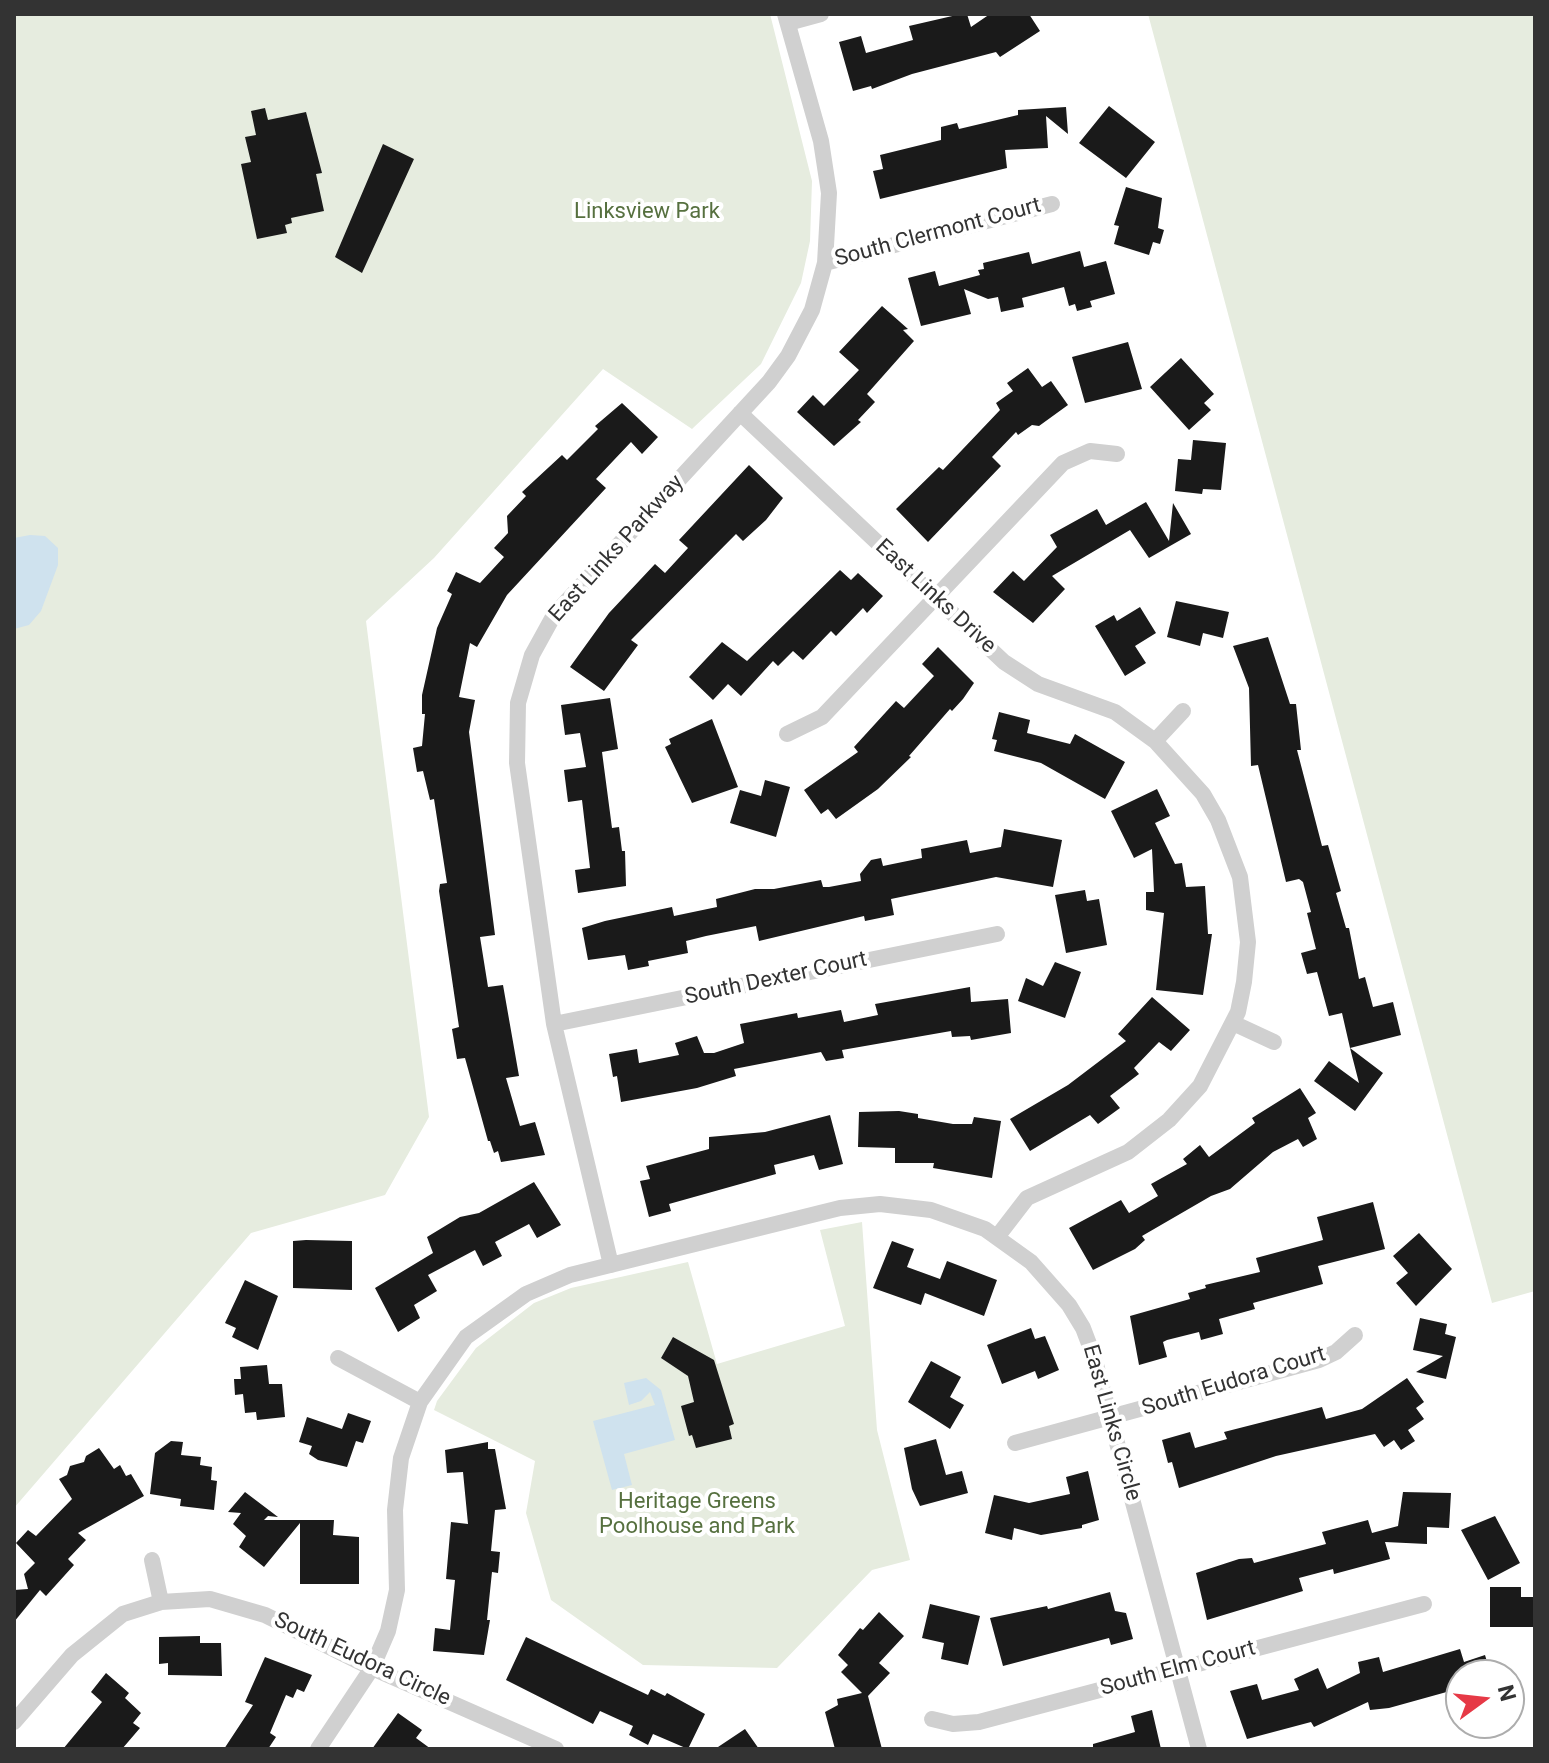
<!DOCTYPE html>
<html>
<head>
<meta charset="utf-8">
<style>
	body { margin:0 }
	#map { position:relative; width:1549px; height:1763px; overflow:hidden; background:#fff; font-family:Roboto,sans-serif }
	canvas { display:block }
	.frame { position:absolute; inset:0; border:16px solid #333; pointer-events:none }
	.north { position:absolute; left:1445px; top:1659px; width:80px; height:80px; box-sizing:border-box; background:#fff; border:2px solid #adadad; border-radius:50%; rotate:75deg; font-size:22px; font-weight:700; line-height:32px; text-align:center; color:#333 }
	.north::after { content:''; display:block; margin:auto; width:28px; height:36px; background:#e63946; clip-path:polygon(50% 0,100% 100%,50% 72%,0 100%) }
</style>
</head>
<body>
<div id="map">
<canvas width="1549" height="1763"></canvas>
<div class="frame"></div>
<div class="north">N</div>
</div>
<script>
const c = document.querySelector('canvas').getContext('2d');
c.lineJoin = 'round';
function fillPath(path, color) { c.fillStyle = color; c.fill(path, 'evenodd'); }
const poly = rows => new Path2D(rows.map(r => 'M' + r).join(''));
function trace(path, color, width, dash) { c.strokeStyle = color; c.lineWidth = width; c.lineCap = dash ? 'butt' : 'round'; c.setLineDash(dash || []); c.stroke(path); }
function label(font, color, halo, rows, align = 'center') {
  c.font = font + ' Roboto,sans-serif'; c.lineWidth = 8; c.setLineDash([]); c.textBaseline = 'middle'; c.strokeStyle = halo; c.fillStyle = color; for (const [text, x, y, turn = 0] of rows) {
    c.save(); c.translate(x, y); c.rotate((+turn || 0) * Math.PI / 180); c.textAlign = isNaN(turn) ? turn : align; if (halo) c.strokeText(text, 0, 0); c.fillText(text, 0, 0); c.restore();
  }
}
fillPath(poly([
	[14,14,770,14,812,181,810,241,801,283,761,364,692,429,603,369,434,558,366,621,429,1117,385,1195,251,1233,14,1508],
	[1148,14,1535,14,1535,1291,1492,1303],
	[862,1222,877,1430,910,1560,872,1570,777,1668,643,1665,551,1600,526,1513,535,1461,434,1410,437,1401,476,1348,534,1303,571,1288,688,1262,717,1364,845,1326,820,1230]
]), '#e6ecdf');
fillPath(poly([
	[30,535,45,536,58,548,58,565,41,611,29,625,14,629,14,538],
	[646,1378,661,1390,675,1440,624,1454,632,1485,612,1490,593,1421,655,1405,650,1392,641,1401,629,1405,624,1383]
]), '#cfe2ee');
fillPath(poly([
	[961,14,967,14,971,27,990,14,1029,14,1040,31,1000,57,996,52,912,74,872,89,871,86,853,91,839,42,861,36,866,53,913,40,909,26],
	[1109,106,1155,142,1126,178,1079,143],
	[1066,107,1068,134,1046,116,1048,148,1005,150,1007,168,880,199,873,171,883,169,880,155,941,140,941,127,957,123,959,129,1018,115,1018,110],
	[265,108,268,120,306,112,322,173,316,174,324,211,291,218,292,223,285,225,287,233,257,239,241,164,251,162,245,137,256,135,251,111],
	[383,144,414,159,362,273,335,257],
	[1126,187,1162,198,1158,228,1164,230,1160,244,1153,242,1149,255,1114,244,1119,226,1114,225],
	[1080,251,1084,267,1106,261,1115,294,1090,301,1092,307,1077,311,1075,304,1069,306,1064,287,1022,298,1024,307,1001,312,998,297,988,299,964,289,971,314,921,326,908,278,935,271,939,286,980,275,978,270,984,269,983,263,1029,252,1032,264],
	[882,306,908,329,903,330,914,341,867,394,875,402,858,420,861,422,834,446,797,412,813,395,824,406,859,370,839,352],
	[1128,342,1142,389,1085,403,1072,357],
	[1181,358,1214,394,1204,403,1211,410,1189,430,1150,387],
	[1028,368,1042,387,1051,381,1068,405,1039,426,1032,425,1018,435,1016,432,992,457,1001,466,928,542,896,509,939,467,943,470,1000,410,996,403,1013,391,1007,383],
	[622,403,658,437,642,454,631,442,596,479,606,488,507,595,477,647,470,643,459,697,475,700,469,732,495,935,480,937,488,987,503,985,519,1076,506,1078,520,1126,535,1122,545,1155,501,1162,498,1151,494,1153,490,1141,488,1141,465,1058,457,1059,452,1029,459,1027,439,891,440,884,447,883,434,799,430,800,423,771,417,772,413,748,422,746,425,714,422,714,422,695,437,628,452,594,447,591,456,572,480,583,504,557,494,548,508,533,507,516,526,496,522,492,562,455,567,460,598,429,595,426],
	[1193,440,1226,443,1221,490,1203,489,1202,494,1175,491,1178,459,1191,460],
	[749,465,783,498,766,520,743,541,736,534,631,640,638,645,604,691,570,667,609,613,655,564,665,573,688,548,679,540],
	[1146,502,1169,541,1173,503,1191,534,1149,558,1130,530,1052,576,1065,589,1033,623,993,592,1013,571,1024,581,1057,547,1050,535,1097,509,1106,525],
	[840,570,851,580,858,573,883,596,867,613,863,608,836,636,831,631,803,660,793,651,778,666,773,661,741,696,728,684,713,700,689,677,722,642,747,661],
	[1176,601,1229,612,1223,638,1203,633,1200,646,1167,637],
	[1140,607,1156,633,1135,646,1146,663,1125,676,1095,626,1114,615,1117,621],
	[1268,637,1290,704,1296,704,1301,750,1297,750,1322,846,1328,845,1341,891,1336,893,1346,928,1349,928,1359,979,1365,977,1373,1007,1393,1002,1401,1035,1350,1048,1342,1013,1329,1016,1317,972,1307,974,1301,953,1316,949,1307,913,1311,912,1303,882,1299,879,1286,882,1258,765,1251,766,1249,688,1233,646],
	[938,647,974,683,963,699,952,711,950,709,909,756,911,757,878,789,836,819,828,809,821,814,804,790,858,752,854,747,896,701,904,708,934,676,922,664],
	[610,698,618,749,602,752,612,828,619,827,622,851,625,851,626,886,578,893,575,870,590,868,582,800,568,802,564,770,586,767,580,733,565,735,561,705],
	[999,712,1030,720,1027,733,1070,744,1075,734,1125,762,1105,799,1041,763,994,751,997,740,992,739],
	[712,719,738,787,692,803,665,747,671,744,669,739],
	[765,780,790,787,776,837,730,823,740,790,761,796],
	[1157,789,1170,816,1155,823,1175,864,1182,863,1186,887,1205,886,1208,934,1212,934,1203,995,1156,990,1164,913,1146,910,1146,892,1154,892,1152,849,1134,858,1111,811],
	[1004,829,1062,840,1053,887,996,877,891,899,894,915,865,921,864,916,759,941,756,926,706,936,686,941,688,953,648,961,649,966,628,970,625,955,588,960,582,928,605,921,672,907,674,916,717,907,716,899,755,889,774,889,821,880,823,887,829,887,861,881,860,874,871,860,881,858,883,866,922,858,921,849,967,840,970,853,1001,847],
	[1085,890,1087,901,1099,899,1107,945,1066,953,1055,895],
	[1055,962,1081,972,1065,1018,1018,1001,1026,978,1043,986],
	[970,987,971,1002,1008,999,1011,1033,971,1040,970,1036,952,1037,951,1031,842,1050,844,1058,826,1061,821,1052,734,1069,736,1076,697,1088,621,1102,617,1076,613,1077,609,1054,637,1049,639,1063,679,1055,675,1043,697,1036,704,1053,714,1053,744,1043,740,1024,797,1013,798,1018,841,1010,844,1022,878,1015,875,1004],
	[1152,997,1190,1030,1171,1051,1159,1042,1134,1068,1139,1074,1110,1096,1120,1108,1098,1124,1090,1115,1030,1151,1010,1119,1068,1085,1126,1041,1118,1034],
	[1350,1048,1383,1073,1355,1111,1314,1081,1329,1061,1359,1083],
	[1300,1088,1316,1113,1308,1118,1317,1139,1303,1147,1298,1139,1273,1152,1230,1189,1211,1196,1142,1236,1145,1240,1135,1249,1093,1270,1069,1228,1121,1200,1129,1213,1158,1196,1151,1184,1187,1164,1183,1159,1200,1145,1209,1157,1255,1123,1252,1118],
	[899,1111,918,1114,918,1118,953,1124,972,1124,974,1117,1001,1121,992,1178,933,1168,934,1163,895,1163,895,1148,858,1147,859,1112],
	[830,1115,843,1164,819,1170,814,1155,774,1165,776,1174,669,1204,671,1211,649,1217,640,1181,650,1179,646,1166,709,1149,709,1137,765,1132],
	[534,1182,561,1225,537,1238,529,1224,495,1242,502,1256,483,1266,475,1250,428,1275,437,1291,414,1305,420,1318,398,1332,375,1288,433,1253,427,1237,460,1217,479,1213],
	[1373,1202,1385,1249,1318,1266,1323,1284,1253,1303,1255,1309,1219,1319,1223,1334,1201,1340,1199,1332,1167,1340,1163,1342,1167,1357,1139,1365,1130,1316,1190,1299,1188,1293,1206,1288,1205,1285,1260,1272,1256,1258,1323,1240,1317,1217],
	[1419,1233,1452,1269,1416,1306,1396,1283,1408,1273,1393,1256],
	[306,1240,352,1241,352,1290,293,1288,293,1241],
	[892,1241,914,1249,907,1267,940,1279,947,1261,997,1280,984,1316,925,1293,921,1305,873,1288],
	[245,1280,278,1296,258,1350,232,1337,236,1328,225,1323],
	[1420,1318,1447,1324,1445,1334,1456,1337,1446,1379,1416,1372,1443,1356,1413,1350],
	[1031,1328,1035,1339,1045,1336,1059,1370,1038,1379,1035,1371,1002,1384,987,1345],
	[673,1337,714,1360,734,1424,729,1426,732,1439,696,1448,692,1435,689,1436,681,1406,694,1402,688,1376,661,1358],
	[931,1361,961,1377,950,1397,964,1405,950,1429,908,1402],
	[267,1365,269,1384,282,1384,285,1417,257,1420,256,1412,245,1413,243,1394,235,1395,234,1379,241,1379,240,1367],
	[1407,1378,1424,1402,1416,1408,1424,1419,1408,1430,1415,1441,1401,1450,1394,1440,1384,1447,1375,1434,1276,1456,1179,1488,1172,1462,1168,1463,1162,1440,1190,1432,1195,1448,1227,1439,1224,1432,1322,1407,1326,1419,1362,1409],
	[348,1413,371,1421,363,1443,356,1441,347,1467,318,1460,309,1454,312,1446,299,1442,307,1417,342,1429],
	[936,1439,946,1475,962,1471,968,1493,920,1506,912,1489,904,1448],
	[171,1441,183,1442,181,1455,201,1457,200,1465,212,1467,211,1480,217,1481,214,1510,180,1506,181,1499,150,1494,155,1453],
	[488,1442,488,1449,495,1449,506,1509,495,1510,491,1551,500,1552,498,1573,492,1572,487,1620,490,1620,484,1655,433,1651,435,1628,450,1630,455,1580,446,1579,451,1522,468,1524,463,1472,447,1473,445,1450],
	[99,1448,114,1469,120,1465,126,1476,131,1474,144,1496,78,1533,86,1540,68,1559,74,1565,46,1596,40,1590,14,1622,14,1590,28,1589,24,1574,35,1563,16,1543,28,1530,36,1536,72,1499,59,1479,67,1475,70,1466,84,1462,86,1456],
	[1088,1471,1099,1520,1082,1525,1082,1528,1041,1535,1014,1528,1012,1540,985,1533,994,1495,1029,1503,1070,1494,1066,1477],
	[245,1492,278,1517,268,1516,264,1520,334,1520,333,1535,359,1537,359,1584,300,1584,300,1523,264,1567,239,1547,246,1536,233,1524,241,1513,228,1512],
	[1403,1492,1451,1493,1449,1528,1427,1527,1427,1544,1385,1542,1390,1559,1334,1574,1333,1569,1299,1578,1303,1591,1207,1620,1196,1573,1239,1559,1252,1558,1254,1563,1326,1544,1322,1532,1368,1520,1372,1533,1398,1526],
	[1495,1516,1520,1563,1488,1580,1461,1530],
	[1490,1587,1521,1587,1521,1597,1533,1597,1533,1627,1490,1627],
	[1110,1592,1115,1611,1126,1613,1133,1639,1111,1645,1109,1638,1003,1666,990,1618,1047,1606,1048,1609],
	[930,1604,980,1616,968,1665,941,1659,944,1643,922,1638],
	[879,1612,904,1636,879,1663,890,1673,868,1696,882,1749,835,1749,825,1712,838,1705,837,1699,862,1693,841,1672,848,1665,838,1655,860,1628,863,1630],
	[200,1636,200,1643,221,1643,222,1676,168,1675,168,1663,159,1664,159,1637],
	[526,1637,648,1695,651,1689,665,1696,667,1693,705,1714,688,1749,653,1734,648,1745,629,1735,633,1726,600,1711,593,1724,506,1680],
	[1460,1649,1464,1662,1485,1655,1491,1675,1461,1675,1461,1688,1389,1708,1370,1710,1368,1702,1314,1727,1311,1722,1247,1739,1230,1691,1257,1684,1262,1700,1299,1690,1294,1679,1318,1668,1327,1689,1360,1673,1358,1662,1379,1657,1383,1672],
	[265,1657,312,1675,304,1692,297,1689,293,1698,286,1695,270,1733,276,1737,268,1749,224,1749,253,1705,245,1702],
	[106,1673,129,1693,125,1698,141,1713,133,1723,140,1728,122,1749,63,1749,102,1702,91,1692],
	[1152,1710,1161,1749,1093,1749,1093,1744,1135,1732,1131,1716],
	[398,1713,422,1730,416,1738,431,1749,372,1749],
	[745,1729,759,1749,715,1749]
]), '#1a1a1a');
trace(poly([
	[788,23,821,14],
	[825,263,1052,204],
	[740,413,1004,662,1038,684,1115,712,1155,741,1203,794,1218,820,1240,877,1248,942,1244,982,1238,1012,1200,1086,1169,1120,1128,1152,1027,1198,997,1237],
	[787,734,822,717,1063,463,1090,451,1117,454],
	[1155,741,1183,711],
	[1233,1023,1274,1042],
	[554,1024,997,934],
	[611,1265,554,1024,517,763,518,703,532,655,554,615,769,382,788,356,812,310,825,263,829,193,821,141,785,14],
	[338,1358,420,1402],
	[1015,1443,1319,1360,1336,1352,1355,1335],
	[152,1560,161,1602],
	[932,1719,953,1724,979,1722,1424,1604],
	[14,1722,72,1655,123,1614,161,1602,210,1599,265,1615,372,1668,556,1749],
	[318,1749,372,1668,388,1631,397,1590,395,1510,401,1458,420,1402,466,1337,526,1294,570,1275,840,1208,880,1204,931,1210,985,1229,1031,1262,1069,1305,1083,1328,1094,1357,1199,1749]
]), '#d0d0d0', 16);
label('22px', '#56703f', '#fff', [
	["Linksview Park",647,212],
	["Heritage Greens",697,1502],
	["Poolhouse and Park",697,1527]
]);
label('22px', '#333', '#fff', [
	["South Clermont Court",938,233,-15],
	["East Links Parkway",617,549,-48],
	["East Links Drive",935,597,43],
	["South Dexter Court",776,979,-12],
	["South Eudora Court",1234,1382,-17],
	["East Links Circle",1111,1423,74],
	["South Eudora Circle",362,1660,25],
	["South Elm Court",1178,1669,-15]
]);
</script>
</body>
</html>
